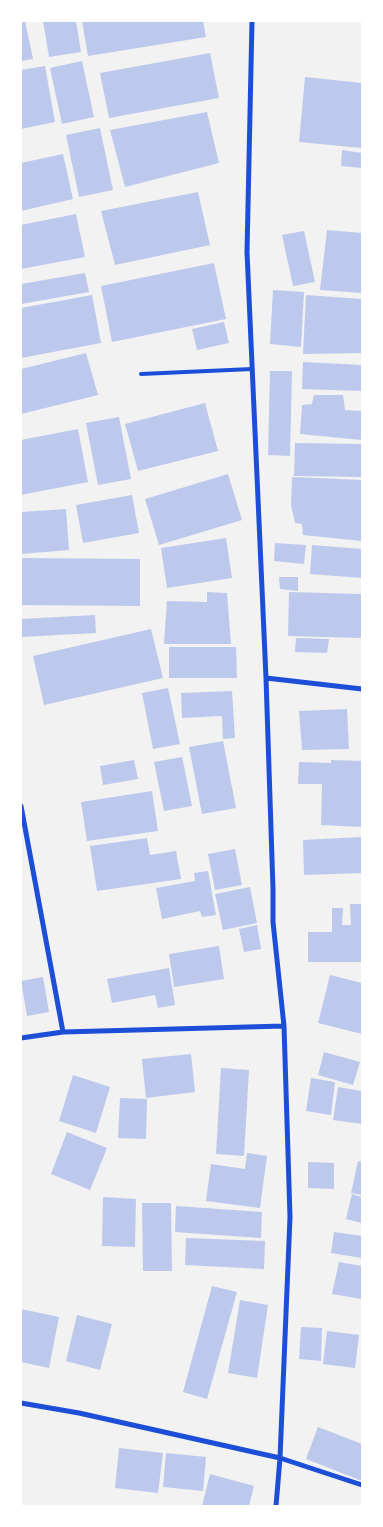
<!DOCTYPE html>
<html>
<head>
<meta charset="utf-8">
<style>
	body { margin:0 }
	#map { position:relative; width:383px; height:1527px; overflow:hidden; background:#f2f2f2; font-family:"DejaVu Sans",sans-serif }
	canvas { display:block }
	.frame { position:absolute; inset:0; border:22px solid #fff; pointer-events:none }
</style>
</head>
<body>
<div id="map">
<canvas width="383" height="1527"></canvas>
<div class="frame"></div>
</div>
<script>
const c = document.querySelector('canvas').getContext('2d');
c.lineJoin = 'round';
function fillPath(path, color) { c.fillStyle = color; c.fill(path, 'evenodd'); }
const poly = rows => new Path2D(rows.map(r => 'M' + r).join(''));
function trace(path, color, width, dash) { c.strokeStyle = color; c.lineWidth = width; c.lineCap = dash ? 'butt' : 'round'; c.setLineDash(dash || []); c.stroke(path); }
fillPath(poly([
	[21,21,25,21,33,59,21,61],
	[43,21,76,21,81,52,49,57],
	[82,21,203,21,206,37,88,56],
	[210,53,219,98,109,118,100,73],
	[82,61,94,117,62,124,50,68],
	[45,66,55,122,21,129,21,70],
	[305,77,362,83,362,148,299,142],
	[207,112,219,163,125,187,110,130],
	[100,128,113,190,79,197,66,135],
	[342,150,362,153,362,168,341,166],
	[63,154,73,199,21,211,21,163],
	[198,192,210,245,115,265,101,211],
	[76,214,85,257,21,269,21,225],
	[327,230,362,233,362,293,320,290],
	[304,231,315,282,293,286,282,235],
	[214,263,226,319,112,342,101,286],
	[85,273,89,292,21,304,21,284],
	[273,290,304,292,301,347,270,344],
	[92,295,101,343,21,358,21,308],
	[306,295,362,299,362,353,303,354],
	[224,322,229,343,197,350,192,329],
	[86,353,98,395,21,414,21,369],
	[303,362,362,365,362,391,302,389],
	[270,371,292,371,290,456,268,455],
	[314,395,343,395,345,410,362,411,362,440,300,434,302,405,312,404],
	[205,403,218,451,138,471,125,424],
	[119,417,131,479,98,485,86,423],
	[78,429,88,482,21,495,21,440],
	[295,443,362,444,362,477,294,476],
	[228,474,242,520,159,545,145,499],
	[292,477,362,480,362,541,303,535,302,524,295,523,291,505],
	[132,495,139,533,83,543,76,505],
	[66,509,69,550,21,554,21,512],
	[226,538,232,578,167,588,161,548],
	[275,543,306,545,304,564,274,561],
	[312,545,362,549,362,578,310,574],
	[21,558,140,559,140,606,21,605],
	[279,577,298,577,298,591,280,589],
	[207,592,227,593,231,644,164,644,167,601,207,602],
	[289,592,362,594,362,638,288,636],
	[95,615,96,633,21,637,21,619],
	[151,629,163,678,44,705,33,656],
	[296,638,329,639,327,653,295,652],
	[169,647,236,647,237,678,169,678],
	[168,688,180,744,153,749,142,693],
	[232,691,235,738,223,739,222,716,182,718,181,693],
	[347,709,349,749,302,750,299,711],
	[223,741,236,808,202,814,189,747],
	[182,757,192,806,164,811,154,762],
	[134,760,138,779,103,785,100,766],
	[331,760,362,761,362,827,321,825,322,784,298,784,299,762,331,763],
	[152,791,158,831,87,841,81,802],
	[362,837,362,873,304,875,303,840],
	[147,838,150,855,176,851,181,879,97,891,90,846],
	[235,849,242,885,215,890,208,854],
	[208,871,216,915,202,917,200,911,162,919,156,888,195,881,194,873],
	[250,887,257,923,223,930,215,894],
	[350,904,362,904,362,962,308,962,308,932,332,932,332,908,343,908,342,925,351,925],
	[257,925,261,949,244,952,239,929],
	[219,946,224,979,174,987,169,954],
	[169,968,175,1005,158,1008,155,995,112,1003,107,979],
	[330,975,362,983,362,1034,318,1023],
	[43,977,49,1012,27,1016,21,981],
	[324,1052,360,1062,353,1085,318,1075],
	[191,1054,195,1092,146,1098,142,1059],
	[221,1068,249,1070,244,1156,216,1154],
	[73,1075,110,1087,96,1133,59,1121],
	[311,1078,335,1082,331,1115,306,1111],
	[338,1087,362,1091,362,1124,333,1120],
	[120,1098,147,1099,146,1139,118,1138],
	[67,1132,107,1148,90,1190,51,1174],
	[247,1153,267,1156,260,1208,206,1201,211,1164,245,1169],
	[358,1161,362,1162,362,1195,351,1193],
	[308,1162,334,1163,334,1189,308,1188],
	[352,1194,362,1197,362,1223,346,1219],
	[103,1197,136,1199,135,1247,102,1246],
	[142,1203,171,1203,172,1271,143,1271],
	[176,1206,262,1212,261,1238,175,1232],
	[334,1232,362,1236,362,1258,331,1253],
	[186,1238,265,1241,264,1269,185,1265],
	[339,1262,362,1266,362,1299,332,1294],
	[212,1286,237,1292,207,1399,183,1392],
	[240,1300,268,1305,257,1378,228,1373],
	[21,1309,59,1317,49,1368,21,1362],
	[77,1315,112,1324,100,1370,66,1361],
	[301,1327,322,1328,321,1361,299,1359],
	[327,1331,359,1335,355,1368,323,1364],
	[318,1427,362,1444,362,1481,306,1459],
	[119,1448,163,1453,158,1493,115,1488],
	[166,1453,206,1457,203,1491,163,1487],
	[210,1474,254,1486,249,1506,202,1506]
]), '#bdc9ec');
trace(poly([
	[141,374,252,369]
]), '#1d4ed8', 4);
trace(poly([
	[266,678,362,689],
	[21,806,63,1032],
	[21,1038,63,1032,284,1026,273,922,273,889,266,678,247,252,252,21],
	[21,1403,79,1413,280,1458,362,1485],
	[276,1506,280,1458,290,1217,284,1026]
]), '#1d4ed8', 5);
</script>
</body>
</html>
